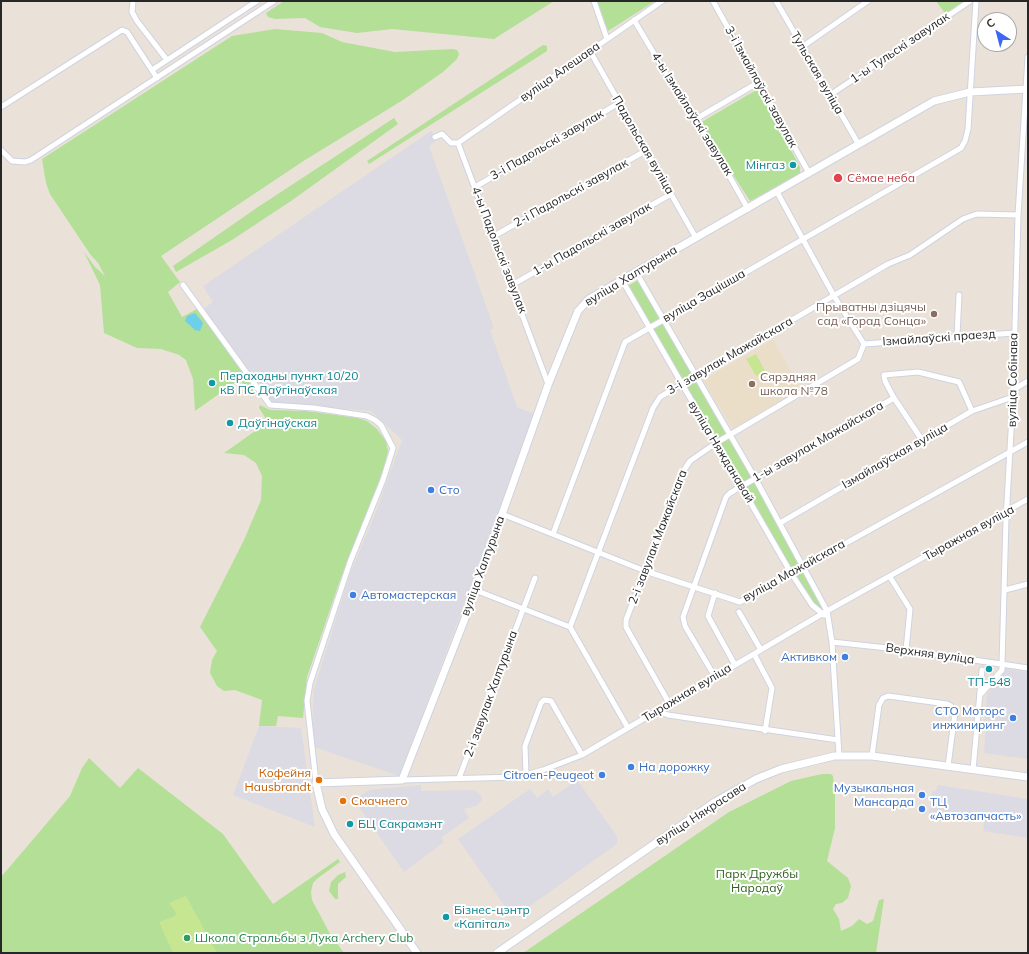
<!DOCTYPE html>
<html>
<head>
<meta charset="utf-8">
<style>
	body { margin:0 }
	#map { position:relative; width:1029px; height:954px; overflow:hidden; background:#eae2d9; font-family:Mulish,sans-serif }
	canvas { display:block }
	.frame { position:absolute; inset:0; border:2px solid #272727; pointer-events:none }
	.north { position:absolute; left:977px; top:12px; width:40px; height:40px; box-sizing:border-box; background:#fff; border:1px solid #a9a9a9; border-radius:50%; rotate:324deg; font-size:11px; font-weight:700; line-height:16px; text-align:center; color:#272727 }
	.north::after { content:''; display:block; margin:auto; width:14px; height:18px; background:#3d68f3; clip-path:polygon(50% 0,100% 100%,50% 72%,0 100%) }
</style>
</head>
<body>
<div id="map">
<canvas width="1029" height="954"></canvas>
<div class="frame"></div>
<div class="north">С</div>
</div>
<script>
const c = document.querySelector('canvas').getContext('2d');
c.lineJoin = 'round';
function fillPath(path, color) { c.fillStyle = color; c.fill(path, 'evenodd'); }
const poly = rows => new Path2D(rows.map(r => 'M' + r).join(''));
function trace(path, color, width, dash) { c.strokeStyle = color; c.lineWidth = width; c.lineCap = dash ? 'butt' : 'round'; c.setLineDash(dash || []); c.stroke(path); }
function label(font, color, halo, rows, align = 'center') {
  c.font = font + ' Mulish,sans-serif'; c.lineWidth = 4; c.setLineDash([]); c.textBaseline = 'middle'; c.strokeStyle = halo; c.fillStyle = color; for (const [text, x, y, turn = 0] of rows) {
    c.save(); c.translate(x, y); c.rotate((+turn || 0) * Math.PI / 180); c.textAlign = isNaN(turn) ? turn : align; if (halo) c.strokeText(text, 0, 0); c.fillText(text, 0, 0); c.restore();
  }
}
fillPath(poly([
	[431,131,437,140,429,146,494,328,490,330,517,407,534,414,530,431,399,776,314,747,312,727,314,689,350,574,374,517,402,440,371,411,272,403,203,309,213,302,203,286],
	[1006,669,1028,672,1028,759,984,753,986,727,984,727,987,694],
	[259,726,301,728,315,827,233,795],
	[577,780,617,836,617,844,513,918,458,839,530,789,537,798,548,789,553,797],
	[421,785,421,791,474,790,480,794,482,800,476,806,464,809,469,818,441,838,444,842,404,872,354,800,369,790],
	[938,785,1028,799,1028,838,983,831,985,819,941,812,929,813,932,791,935,792]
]), '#dcdae2');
fillPath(poly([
	[773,339,801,388,733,429,703,380]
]), '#ebdec9');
fillPath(poly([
	[284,1,554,1,494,39,392,29,357,33,320,27,305,18,275,19,268,17,266,13],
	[597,1,655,1,608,31],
	[936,1,970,1,947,16],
	[275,29,322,33,342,42,395,52,453,49,457,50,459,54,457,59,443,72,403,100,305,160,161,256,180,282,168,292,182,317,199,308,255,391,251,394,248,392,240,379,195,411,193,379,186,360,179,355,161,349,137,348,104,333,100,285,84,252,95,267,105,276,98,263,90,254,50,194,46,183,42,159,232,36],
	[543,45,547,46,547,51,369,164,367,161],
	[758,89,800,167,800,174,750,201,700,123],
	[394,118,398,124,291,201,232,240,176,272,173,266,258,207],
	[640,279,735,442,826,609,820,613,812,605,626,287],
	[260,405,270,410,306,411,358,418,367,421,377,429,386,441,388,451,384,468,339,583,307,677,303,718,278,716,276,726,259,726,262,700,235,690,224,691,217,686,210,673,212,660,217,651,200,627,244,540,261,500,262,476,256,463,244,455,224,453,268,422,259,408],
	[89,758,120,788,138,768,223,834,273,904,338,859,340,862,318,878,313,883,311,892,312,900,329,932,344,953,1,953,1,877,70,796,82,768],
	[822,774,831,774,833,776,835,796,835,828,827,861,848,878,851,886,848,898,842,903,836,904,833,909,839,919,841,931,852,926,859,919,867,924,873,921,879,900,884,899,876,953,523,953,729,812,791,781],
	[345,872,346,877,338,884,338,899,335,899,329,891,331,882,338,875]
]), '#b3df97');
fillPath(poly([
	[756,354,765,371,756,376,746,359],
	[186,896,217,953,173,953,159,922,175,916,176,913,169,903]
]), '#c7e692');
fillPath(poly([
	[195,313,203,323,200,331,195,330,185,321,187,316]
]), '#6ecfea');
const street = poly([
	[133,1,132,12,137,21,167,60],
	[594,1,607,39],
	[713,1,809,173],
	[776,1,859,145],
	[634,20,681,99,714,149,748,209],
	[802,47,868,1],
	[590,51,696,238],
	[152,70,257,1],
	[830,95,970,1],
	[1,107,122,30,127,32,157,78],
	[694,120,759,82],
	[435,137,442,134,451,143,458,143],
	[458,143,548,384],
	[458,143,662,1],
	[1,150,12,161,25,162,31,160,274,1],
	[475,187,619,103],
	[494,236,647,150],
	[636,272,755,478,827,611,832,642,839,755],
	[622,280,791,573,812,605,824,615],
	[183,285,270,405,314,408,367,416,375,420,381,425,393,448,383,480,350,562,310,683,307,701,316,783],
	[512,285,671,194],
	[957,336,959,295],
	[864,344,1014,333],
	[1013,390,1028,381],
	[922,440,894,398,885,381,884,375,918,372,959,382,972,411],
	[502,514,645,571,740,602,1028,442],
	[780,523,972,411,1013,397],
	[553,534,625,342,961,148,965,141,968,129,976,1],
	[890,577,910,609,906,650],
	[475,590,570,627],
	[1005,590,1028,584],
	[715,593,708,616,735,665],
	[739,612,761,650],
	[570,627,653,408,660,397,888,264,910,255,963,219,977,214,1018,215],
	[570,627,628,728],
	[832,642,906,650,1028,668],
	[754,654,772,688,765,731],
	[715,677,685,626,683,617,726,497,730,493,894,398],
	[980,695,1002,670,1002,664,1006,519,1013,397,1018,215,1028,57],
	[669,703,626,627,626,620,684,470,690,461,716,443,858,359,864,344,834,296,777,192],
	[657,711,668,715,838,740],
	[872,756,879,705,883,698,888,696,947,704,951,706,955,713,948,766],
	[973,770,982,670],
	[526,775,525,746,541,703,544,700,551,701,582,755],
	[459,778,535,578],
	[402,780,518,777,543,770,582,755,827,611,1028,499]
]);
const secondary = poly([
	[417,953,334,834,322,809,316,783,402,780,464,621,548,385,578,311,589,299,934,101,970,92,1028,89],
	[497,953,715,802,756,779,781,769,834,756,872,756,1028,777]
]);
trace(street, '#cfd3e0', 7);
trace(secondary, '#cfd3e0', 9);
trace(street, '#fff', 5);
trace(secondary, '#fff', 7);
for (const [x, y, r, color] of [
	[793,165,4,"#0f9aa8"],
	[838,178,5,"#e0444e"],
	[934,314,4,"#8d6e63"],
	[212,383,4,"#0f9aa8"],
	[752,384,4,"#8d6e63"],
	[230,423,4,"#0f9aa8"],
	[431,490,4,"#3f7fe0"],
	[353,595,4,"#3f7fe0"],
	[845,657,4,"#3f7fe0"],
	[989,669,4,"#0f9aa8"],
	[1013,718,4,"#3f7fe0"],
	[631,767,4,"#3f7fe0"],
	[602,775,4,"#3f7fe0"],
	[319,780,4,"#e8710a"],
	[922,795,4,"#3f7fe0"],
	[343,801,4,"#e8710a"],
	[922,809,4,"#3f7fe0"],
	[350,824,4,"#0f9aa8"],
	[446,917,4,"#0f9aa8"],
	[187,938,4,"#2e9e5b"]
]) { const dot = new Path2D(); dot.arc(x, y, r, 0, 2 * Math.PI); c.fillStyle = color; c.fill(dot); trace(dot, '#fff', 1.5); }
label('12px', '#272727', '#fff', [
	["1-ы Тульскі завулак",900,48,-34],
	["вуліца Алешава",560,72,-35],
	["Тульская вуліца",817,73,60],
	["3-і Ізмайлаўскі завулак",761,87,61],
	["4-ы Ізмайлаўскі завулак",692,114,58],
	["3-і Падольскі завулак",547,145,-30],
	["Падольская вуліца",643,145,60],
	["2-і Падольскі завулак",571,193,-29],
	["1-ы Падольскі завулак",592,239,-30],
	["4-ы Падольскі завулак",499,250,69],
	["вуліца Халтурына",631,276,-31],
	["вуліца Зацішша",704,296,-30],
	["Ізмайлаўскі праезд",939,338,-4],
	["3-і завулак Мажайскага",730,356,-30],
	["вуліца Собінава",1013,380,-89],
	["1-ы завулак Мажайскага",818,442,-30],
	["вуліца Няжданавай",721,452,59],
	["Ізмайлаўская вуліца",895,456,-30],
	["Тыражная вуліца",969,533,-29],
	["2-і завулак Мажайскага",658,537,-69],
	["вуліца Халтурына",483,566,-70],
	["вуліца Мажайскага",794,571,-29],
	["Верхняя вуліца",930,654,8],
	["Тыражная вуліца",687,693,-31],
	["2-і завулак Халтурына",491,694,-70],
	["вуліца Някрасава",701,814,-33]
]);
label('12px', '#0d838f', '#fff', [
	["Мінгаз",785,165,"right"],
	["Пераходны пункт 10/20",220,376],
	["кВ ПС Даўгінаўская",220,390],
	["Даўгінаўская",238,423],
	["ТП-548",989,682,"center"],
	["БЦ Сакрамэнт",358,824],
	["Бізнес-цэнтр",454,910],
	["«Капітал»",454,924]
], 'left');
label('12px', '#be3a42', '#fff', [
	["Сёмае неба",847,178]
], 'left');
label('12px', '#785e54', '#fff', [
	["Прыватны дзіцячы",926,307],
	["сад «Горад Сонца»",926,321],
	["Сярэдняя",760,377,"left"],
	["школа №78",760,391,"left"]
], 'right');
label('12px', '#366cbe', '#fff', [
	["Сто",439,490],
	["Автомастерская",361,595],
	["Активком",837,657,"right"],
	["СТО Моторс",1005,711,"right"],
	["инжиниринг",1005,725,"right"],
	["На дорожку",639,767],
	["Citroen-Peugeot",594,775,"right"],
	["Музыкальная",914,788,"right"],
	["Мансарда",914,802,"right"],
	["ТЦ",930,802],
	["«Автозапчасть»",930,816]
], 'left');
label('12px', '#c56008', '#fff', [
	["Кофейня",311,773],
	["Hausbrandt",311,787],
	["Смачнего",351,801,"left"]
], 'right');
label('12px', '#2d611b', '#fff', [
	["Парк Дружбы",757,874],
	["Народаў",757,888]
]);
label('12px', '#27864d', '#fff', [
	["Школа Стральбы з Лука Archery Club",195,938]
], 'left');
</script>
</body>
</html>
